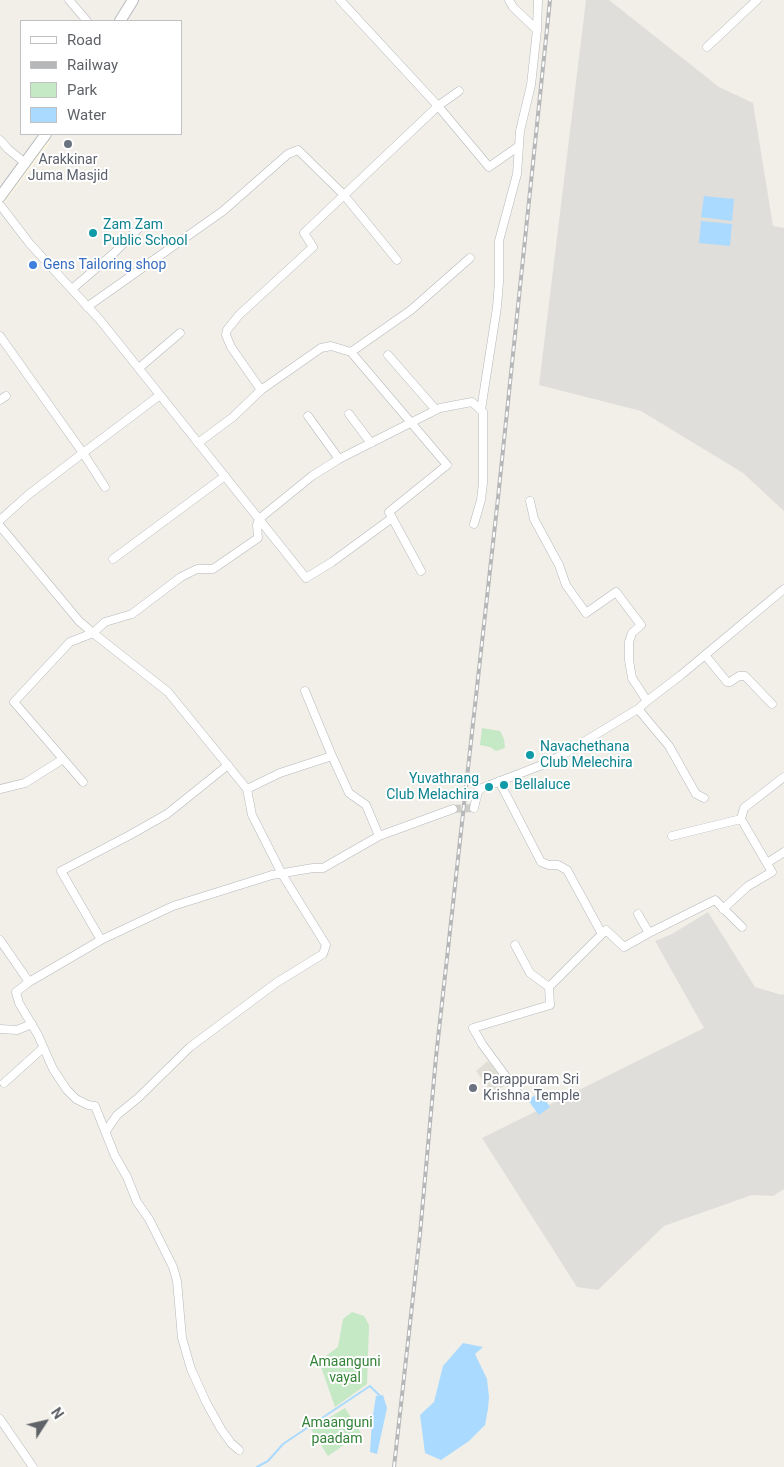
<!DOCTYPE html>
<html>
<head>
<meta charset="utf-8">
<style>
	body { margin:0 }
	#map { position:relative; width:784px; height:1467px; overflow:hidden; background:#f1efe8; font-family:Roboto,sans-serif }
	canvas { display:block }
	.legend { position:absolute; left:20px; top:20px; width:162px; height:115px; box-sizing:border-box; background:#fff; border:1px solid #bfc1c3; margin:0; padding:6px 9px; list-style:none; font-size:15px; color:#5f6368 }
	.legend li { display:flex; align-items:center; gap:10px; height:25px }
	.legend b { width:25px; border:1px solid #bfc1c3 }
	.north { position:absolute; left:20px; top:1397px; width:50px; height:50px; -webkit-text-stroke:4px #fff; paint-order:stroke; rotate:55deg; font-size:14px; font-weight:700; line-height:20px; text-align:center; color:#5f6368 }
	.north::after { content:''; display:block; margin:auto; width:18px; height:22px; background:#5f6368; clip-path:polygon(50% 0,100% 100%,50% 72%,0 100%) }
</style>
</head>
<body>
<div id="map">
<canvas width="784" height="1467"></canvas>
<ul class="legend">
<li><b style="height:6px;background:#fff"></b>Road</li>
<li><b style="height:6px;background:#b6b7b8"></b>Railway</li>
<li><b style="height:14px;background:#c5e8c5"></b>Park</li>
<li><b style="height:14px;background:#aadaff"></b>Water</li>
</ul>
<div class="north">N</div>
</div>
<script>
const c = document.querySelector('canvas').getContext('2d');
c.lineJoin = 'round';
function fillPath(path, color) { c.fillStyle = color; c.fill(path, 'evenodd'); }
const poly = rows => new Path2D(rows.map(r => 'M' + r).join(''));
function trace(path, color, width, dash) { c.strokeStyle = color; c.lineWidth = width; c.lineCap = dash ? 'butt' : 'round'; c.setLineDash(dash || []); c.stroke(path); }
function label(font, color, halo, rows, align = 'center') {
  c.font = font + ' Roboto,sans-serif'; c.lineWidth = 4; c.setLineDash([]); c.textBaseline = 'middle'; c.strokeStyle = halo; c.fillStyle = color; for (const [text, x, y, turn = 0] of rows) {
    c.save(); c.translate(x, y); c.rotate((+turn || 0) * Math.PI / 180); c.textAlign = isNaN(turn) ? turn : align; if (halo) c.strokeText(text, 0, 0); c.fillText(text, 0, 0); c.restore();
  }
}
fillPath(poly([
	[40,135,50,143,1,207,0,187]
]), '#fef7e0');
fillPath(poly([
	[586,0,609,0,719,87,753,103,773,226,784,228,784,511,743,473,641,411,539,385],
	[708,912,755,987,782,995,784,994,784,1189,773,1196,752,1195,664,1226,598,1290,577,1287,482,1138,704,1028,655,941,672,934]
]), '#e0deda');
fillPath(poly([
	[488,1061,507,1084,493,1094,476,1071]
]), '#e1ded6');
fillPath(poly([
	[482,728,500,731,504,739,505,748,496,751,490,747,480,745],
	[352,1312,364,1316,369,1325,367,1384,335,1407,319,1361,338,1347,343,1319],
	[345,1408,361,1433,328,1456,311,1429]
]), '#c5e8c5');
fillPath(poly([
	[704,196,734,199,732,221,701,217],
	[701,221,732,224,730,246,699,243],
	[540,1092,550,1107,539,1115,528,1100],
	[463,1343,483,1347,475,1354,487,1379,489,1397,488,1409,485,1425,469,1441,441,1460,425,1453,420,1415,434,1402,443,1366],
	[383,1395,387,1408,377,1454,370,1452,372,1421,376,1396]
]), '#aadaff');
trace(poly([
	[257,1467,268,1461,283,1444,370,1386,380,1396]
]), '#aadaff', 2);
trace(poly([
	[453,809,474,808]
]), '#ccccc8', 8, [8, 4]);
const minor = poly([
	[69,0,87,21],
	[340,0,438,106,489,167,519,146],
	[509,0,513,7,537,30],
	[707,47,757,0],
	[0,140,8,149,25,163],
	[0,205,30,244,100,320,160,395,83,453,0,336],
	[72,289,114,253,139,228],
	[87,307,223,211,288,154,298,150,344,195,397,260],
	[351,352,411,310,470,258],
	[388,355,436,410],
	[139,368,180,333],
	[261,390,231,347,226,335,227,330,239,315,313,247,304,233,438,106,459,91],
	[160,395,306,578,332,562,392,518],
	[0,400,6,396],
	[481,410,497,307,499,282,499,241,517,174,520,131,531,85,537,30,538,0],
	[349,414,371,443],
	[308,416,339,459],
	[198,443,233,417,261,390,321,348,331,346,351,352,447,465,389,512,421,571],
	[0,520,28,495,83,453,105,487],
	[0,526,79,621,93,633,168,692,247,789,252,815,282,874,326,945,323,954,276,983,190,1047,138,1098,117,1115,106,1131],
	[113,559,225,476],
	[705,655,727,682,730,682,739,676,745,676,772,704],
	[305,691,332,756],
	[647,701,681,675,784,589],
	[638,709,669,746,696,794,704,798],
	[499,781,541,862,549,865,558,865,567,870,602,934],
	[83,782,14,702,70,642,93,633,105,622,132,614,181,577,197,569,213,569,258,538,257,525,259,519,312,476,339,459,440,408,472,402,483,412,483,483,481,500,474,524],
	[0,789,25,783,63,759],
	[247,789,280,773,332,756,349,793,366,805,379,836,453,809],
	[474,808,478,791,482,788,542,765,562,755,638,709,647,701,632,678,629,660,629,642,632,633,641,625,616,592,586,613,566,585,559,565,534,519,530,501],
	[672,836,741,819,744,808,784,777],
	[767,863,784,852],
	[723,909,748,886,772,872,741,819],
	[638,914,649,933,715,900,742,927],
	[0,940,29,982],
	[101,940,61,871,130,835,167,814,228,765],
	[515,945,530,973,549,987,550,1005,473,1028,482,1044,521,1097],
	[549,987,606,930,624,947,649,933],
	[0,1029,17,1030,32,1024],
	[4,1083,43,1048],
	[0,1419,33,1467],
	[239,1450,231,1443,221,1429,206,1402,191,1369,182,1338,177,1281,173,1267,149,1219,137,1202,127,1177,115,1156,95,1106,88,1105,76,1099,67,1090,53,1069,38,1035,19,1003,16,992,29,982,101,940,173,906,272,875,313,868,323,868,379,836]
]);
const secondary = poly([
	[120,21,133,0],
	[0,197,46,134]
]);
trace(minor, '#b5b8bc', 9);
trace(secondary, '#b6babf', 12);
trace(minor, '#fff', 8);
trace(secondary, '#fff', 10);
const rail = poly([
	[394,1467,420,1234,436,1057,498,498,550,0]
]);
trace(rail, '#b6b7b8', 4);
trace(rail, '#fff', 2, [5.5]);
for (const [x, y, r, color] of [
	[68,144,5,"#6b7280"],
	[93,233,5,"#0f9aa8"],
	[33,265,5,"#3f7fe0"],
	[530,755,5,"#0f9aa8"],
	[504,785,5,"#0f9aa8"],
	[489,787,5,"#0f9aa8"],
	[473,1088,5,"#6b7280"]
]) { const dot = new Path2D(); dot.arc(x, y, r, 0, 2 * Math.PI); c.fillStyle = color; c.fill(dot); trace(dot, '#fff', 2); }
label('14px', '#5b616d', '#fff', [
	["Arakkinar",68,160],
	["Juma Masjid",68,176],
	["Parappuram Sri",483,1080,"left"],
	["Krishna Temple",483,1096,"left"]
]);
label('14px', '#0d838f', '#fff', [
	["Zam Zam",103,225],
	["Public School",103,241],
	["Navachethana",540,747],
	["Club Melechira",540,763],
	["Yuvathrang",479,779,"right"],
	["Club Melachira",479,795,"right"],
	["Bellaluce",514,785]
], 'left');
label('14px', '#366cbe', '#fff', [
	["Gens Tailoring shop",43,265]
], 'left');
label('14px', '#348238', '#fff', [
	["Amaanguni",345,1362],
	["vayal",345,1378],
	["Amaanguni",337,1423],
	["paadam",337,1439]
]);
</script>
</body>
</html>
